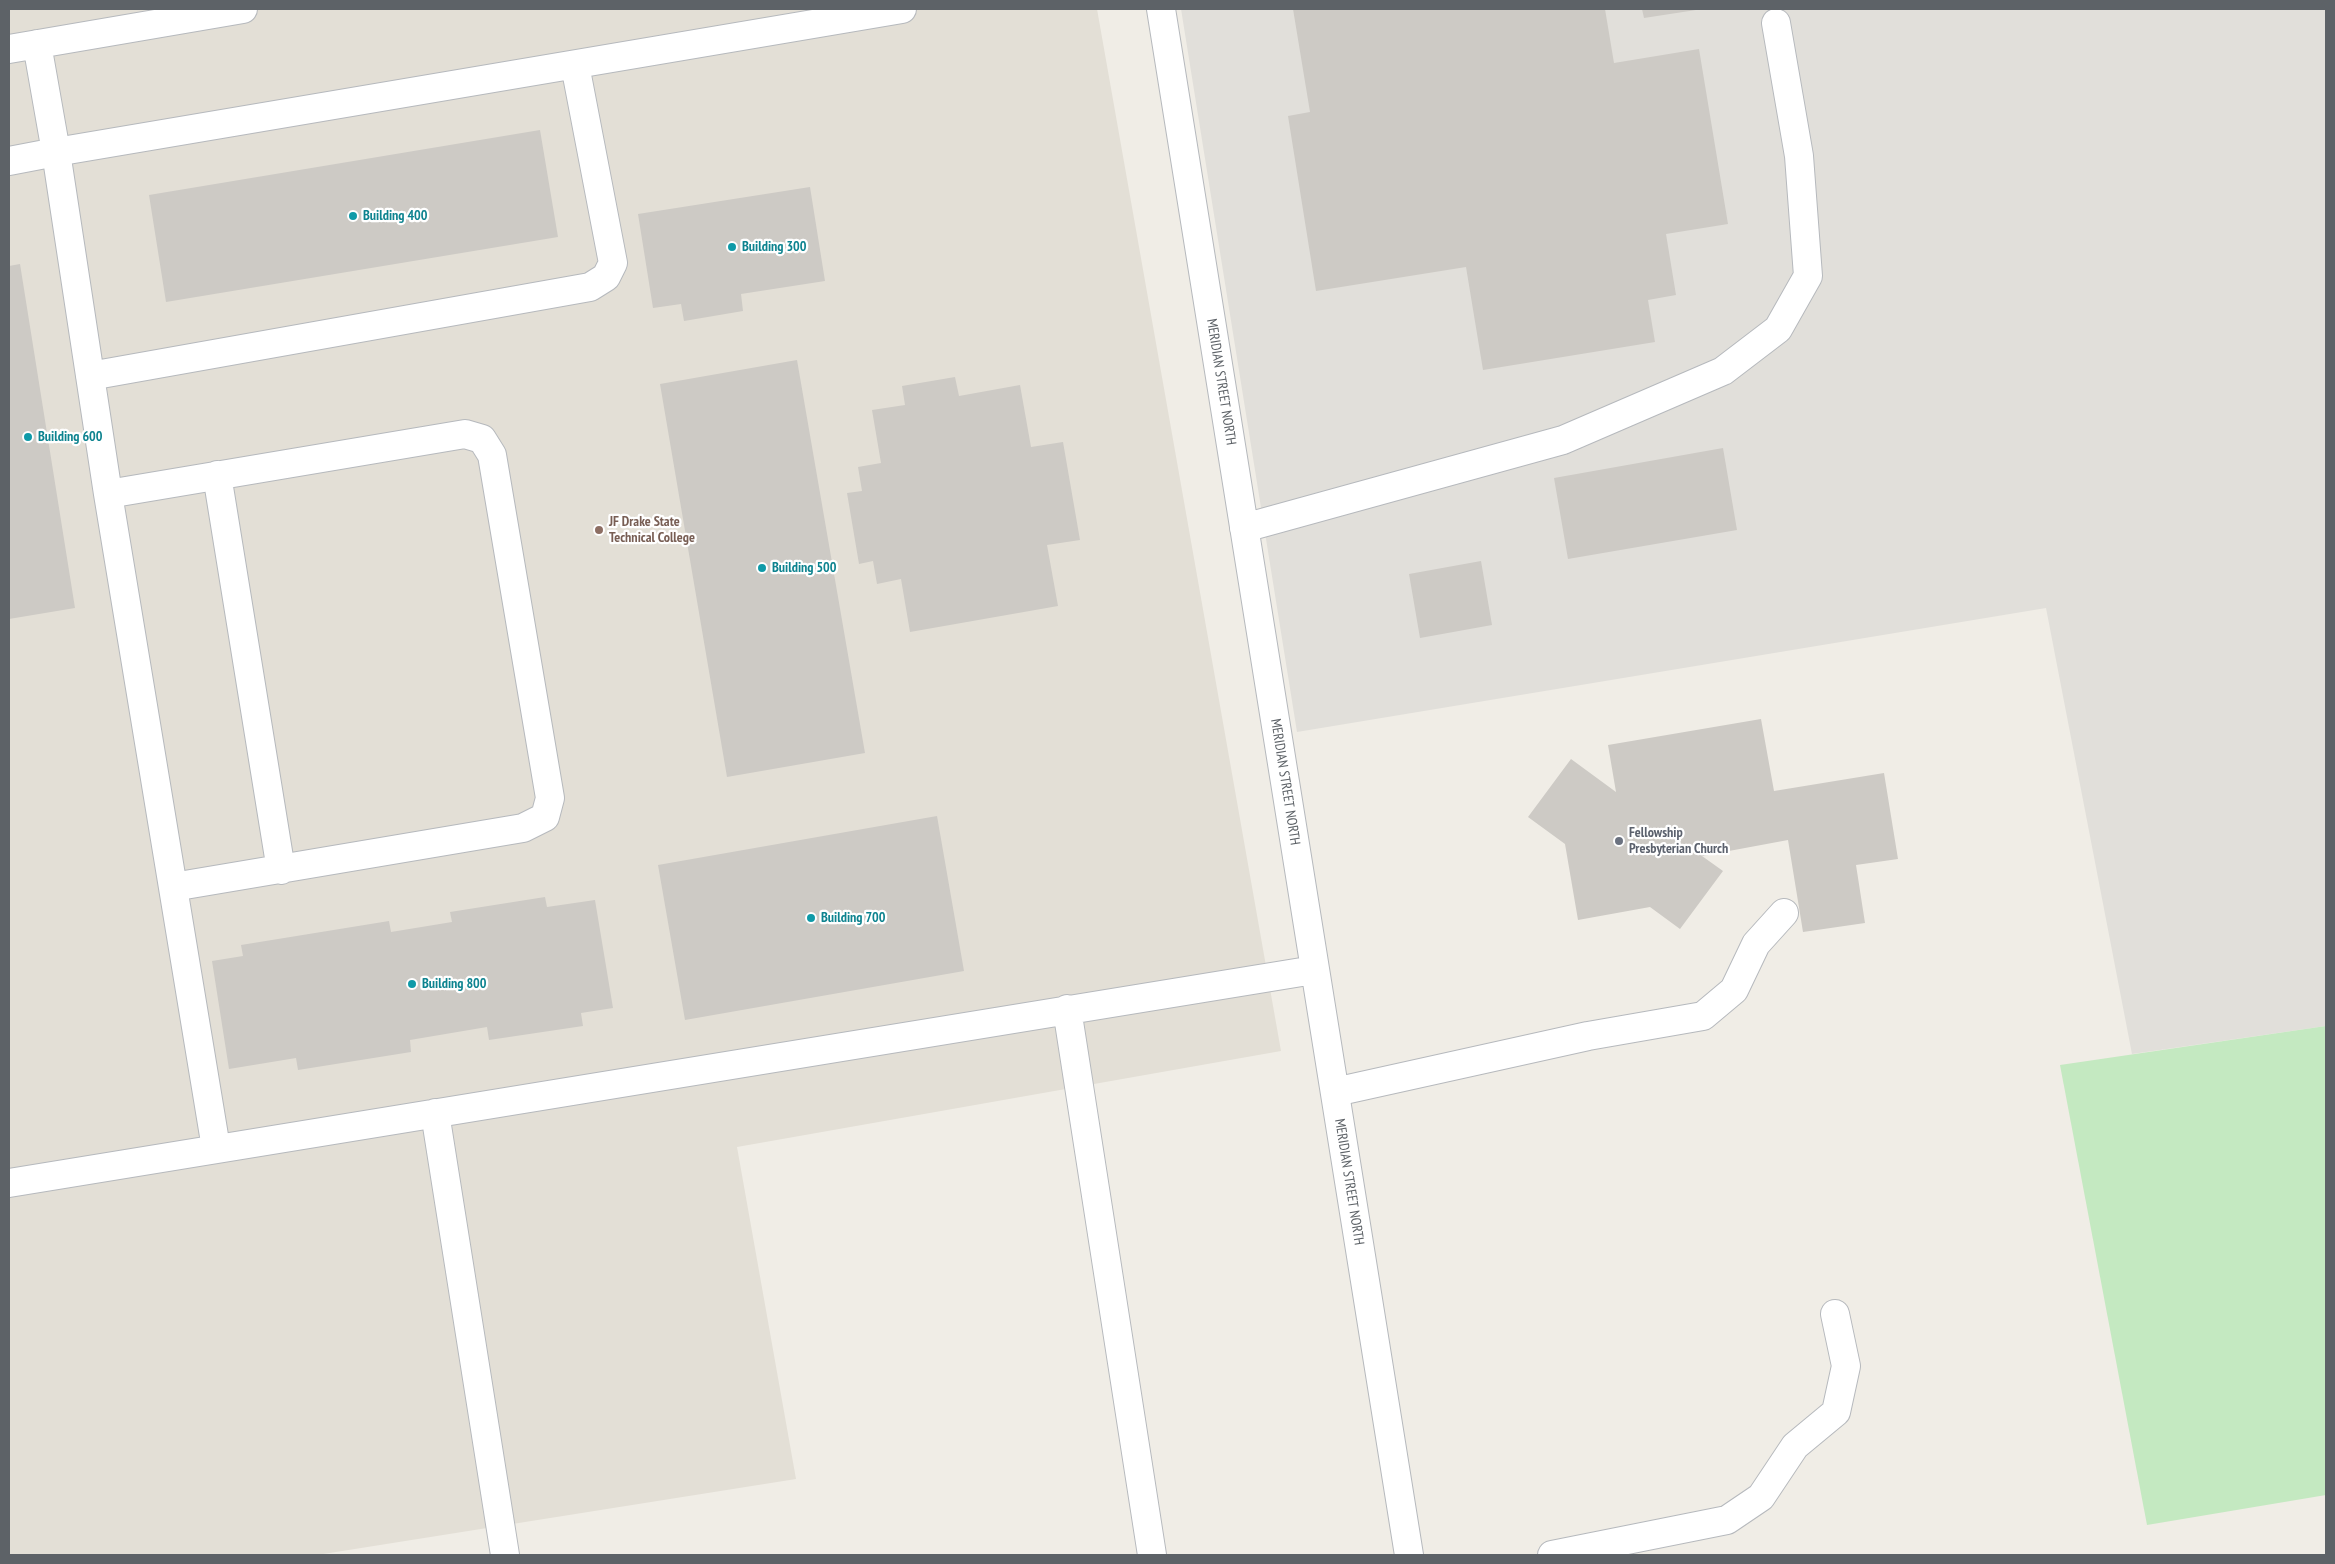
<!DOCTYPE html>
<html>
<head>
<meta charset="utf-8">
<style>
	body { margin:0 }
	#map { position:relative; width:2335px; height:1564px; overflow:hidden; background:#f0ede6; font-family:"PT Sans Narrow",sans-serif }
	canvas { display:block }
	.frame { position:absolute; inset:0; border:10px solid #5d6267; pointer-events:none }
</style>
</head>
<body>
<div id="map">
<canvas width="2335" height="1564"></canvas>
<div class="frame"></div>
</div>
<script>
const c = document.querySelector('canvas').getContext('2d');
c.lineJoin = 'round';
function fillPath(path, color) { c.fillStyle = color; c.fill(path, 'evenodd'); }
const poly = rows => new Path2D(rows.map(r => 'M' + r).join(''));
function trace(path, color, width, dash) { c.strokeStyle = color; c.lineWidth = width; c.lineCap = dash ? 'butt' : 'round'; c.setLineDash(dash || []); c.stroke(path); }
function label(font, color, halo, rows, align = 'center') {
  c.font = font + ' "PT Sans Narrow",sans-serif'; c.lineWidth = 4.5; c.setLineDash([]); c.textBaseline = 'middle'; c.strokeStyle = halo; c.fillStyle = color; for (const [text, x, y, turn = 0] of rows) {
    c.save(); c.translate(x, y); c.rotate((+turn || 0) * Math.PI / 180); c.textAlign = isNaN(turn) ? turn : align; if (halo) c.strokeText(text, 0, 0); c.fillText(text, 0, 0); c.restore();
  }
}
fillPath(poly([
	[1181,9,2326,9,2326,1026,2132,1054,2046,608,1297,732]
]), '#e1dfda');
fillPath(poly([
	[9,9,1097,9,1281,1051,737,1147,796,1479,317,1555,9,1555]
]), '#e3dfd6');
fillPath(poly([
	[2326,1026,2326,1495,2147,1525,2060,1065]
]), '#c4e9c1');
fillPath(poly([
	[1293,9,1605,9,1614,63,1699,49,1728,224,1666,234,1676,295,1648,300,1655,342,1483,370,1466,267,1316,291,1288,116,1310,112],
	[1642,9,1696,9,1696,10,1644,18],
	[540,130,558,237,166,302,149,195],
	[810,187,825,281,741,294,743,311,684,321,681,304,653,308,638,214],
	[20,264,75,608,9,619,9,266],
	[797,360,865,753,727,777,660,384],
	[955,377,959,396,1020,385,1031,447,1063,442,1080,540,1047,545,1058,606,910,632,901,579,877,584,873,561,859,564,847,493,862,491,858,467,881,463,872,410,905,405,902,386],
	[1723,448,1737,530,1568,559,1554,478],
	[1481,561,1492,625,1420,638,1409,574],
	[1761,719,1774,791,1884,773,1898,859,1856,865,1865,923,1803,932,1788,840,1702,856,1723,871,1680,929,1650,907,1578,920,1565,844,1528,817,1571,759,1616,792,1608,745],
	[937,816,964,971,685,1020,658,865],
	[545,897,547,907,595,900,613,1008,581,1013,583,1026,489,1040,487,1027,410,1040,411,1052,298,1070,296,1058,229,1069,212,961,243,956,241,945,389,921,391,932,452,922,450,912]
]), '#cdcac5');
const minor = poly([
	[1161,9,1409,1555],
	[9,49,243,9],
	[9,161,56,152,37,44],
	[90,376,590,287,606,277,613,263,575,65],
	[217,475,281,870],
	[108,494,465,434,482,439,492,455,550,798,545,817,523,828,173,887],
	[1244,528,1563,440,1723,371,1778,329,1808,276,1799,156,1776,23],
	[1067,1009,1152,1555],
	[1335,1092,1588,1036,1703,1016,1734,990,1756,944,1784,913],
	[435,1113,505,1555],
	[216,1148,108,494,56,152,902,9],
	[9,1183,1314,970],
	[1552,1555,1727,1520,1761,1497,1795,1446,1836,1412,1846,1366,1835,1314]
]);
trace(minor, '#b6b9bd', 30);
trace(minor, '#fff', 28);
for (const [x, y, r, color] of [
	[353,216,5,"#0f9aa8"],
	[732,247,5,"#0f9aa8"],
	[28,437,5,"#0f9aa8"],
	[599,530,5,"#8d6e63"],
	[762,568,5,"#0f9aa8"],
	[1619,841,5,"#6b7280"],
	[811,918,5,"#0f9aa8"],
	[412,984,5,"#0f9aa8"]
]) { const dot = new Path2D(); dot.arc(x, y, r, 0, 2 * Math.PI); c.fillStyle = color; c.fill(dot); trace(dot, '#fff', 2); }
label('bold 14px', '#0d838f', '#fff', [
	["Building 400",363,216],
	["Building 300",742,247],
	["Building 600",38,437],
	["Building 500",772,568],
	["Building 700",821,918],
	["Building 800",422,984]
], 'left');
label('14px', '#5d6267', '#fff', [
	["MERIDIAN STREET NORTH",1221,382,81],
	["MERIDIAN STREET NORTH",1285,782,81],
	["MERIDIAN STREET NORTH",1349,1182,81]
]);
label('bold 14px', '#785e54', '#fff', [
	["JF Drake State",609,522],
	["Technical College",609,538]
], 'left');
label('bold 14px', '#5b616d', '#fff', [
	["Fellowship",1629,833],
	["Presbyterian Church",1629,849]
], 'left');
</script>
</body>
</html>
